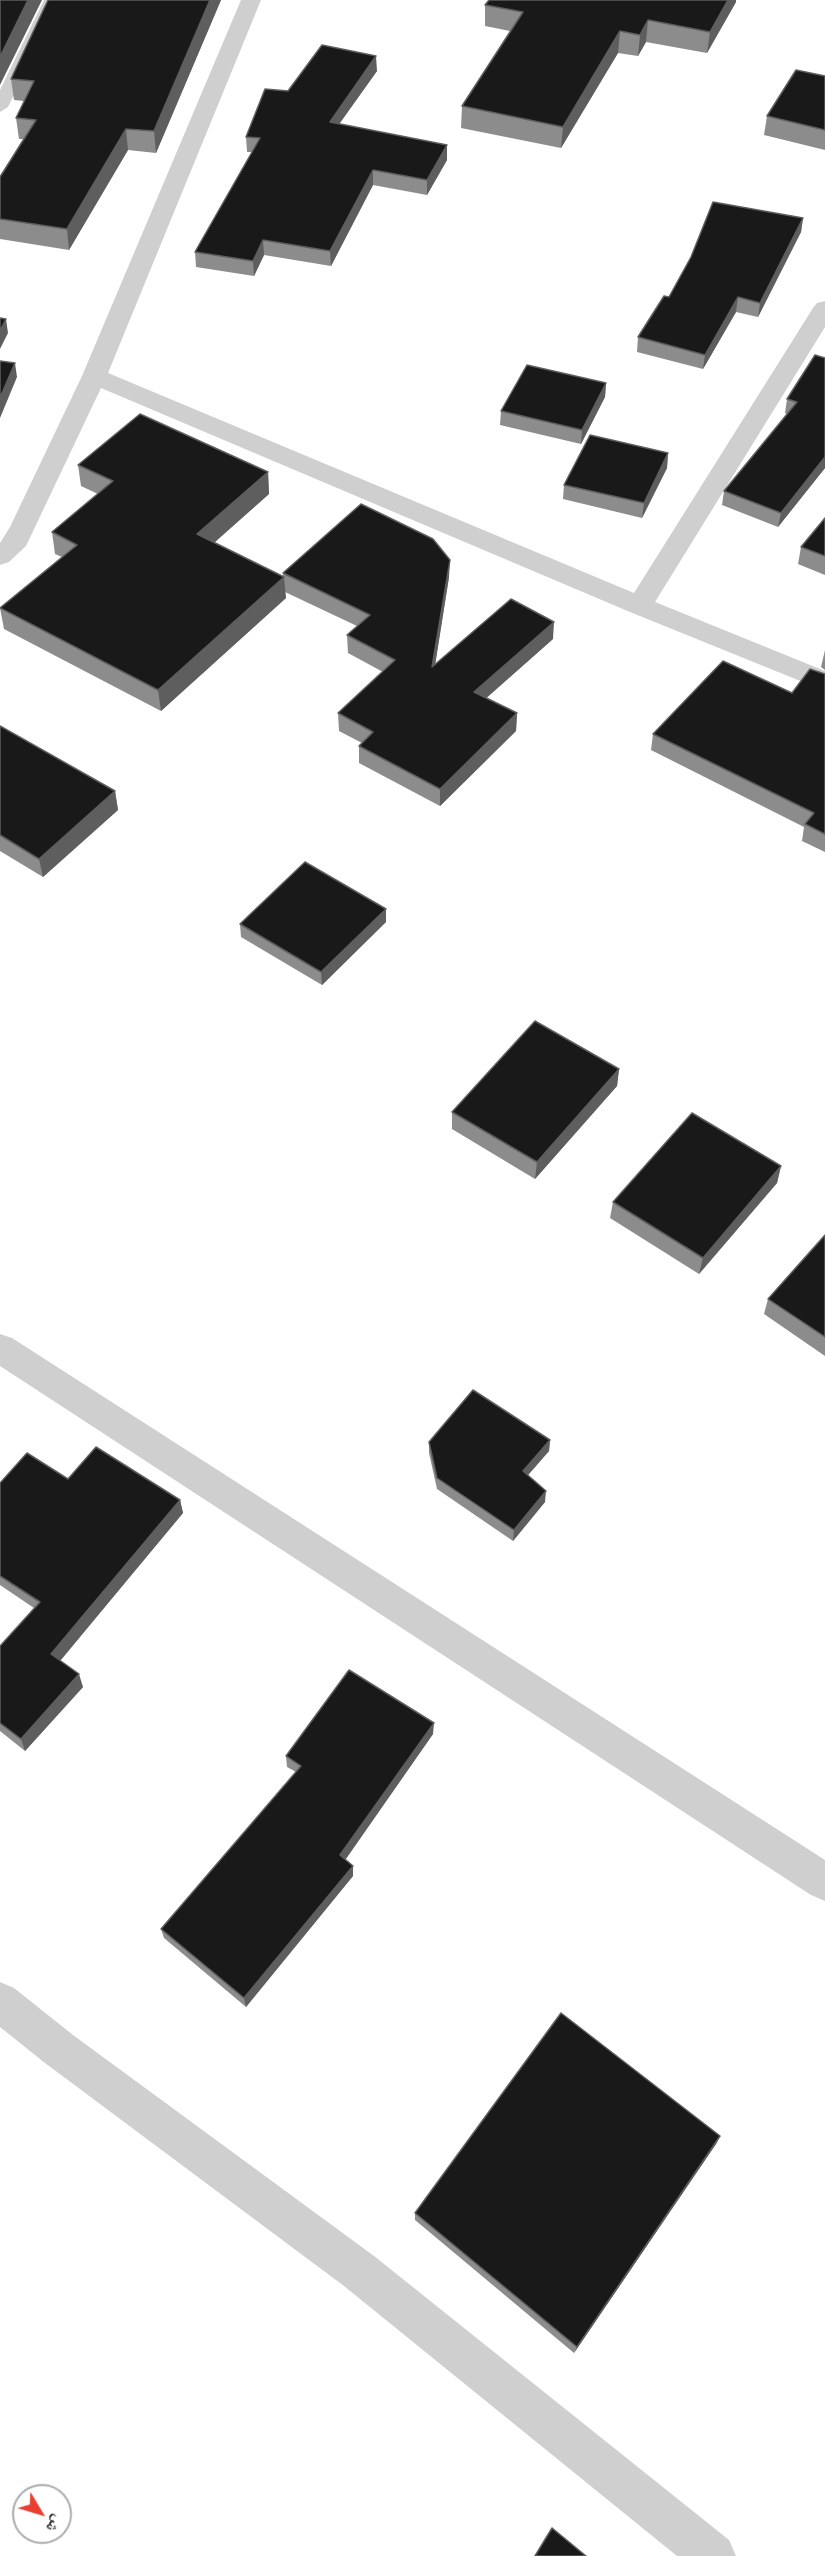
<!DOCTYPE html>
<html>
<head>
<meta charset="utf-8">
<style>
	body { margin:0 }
	#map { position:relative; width:825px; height:2556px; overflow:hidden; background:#fff; font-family:Figtree,"Noto Naskh Arabic",sans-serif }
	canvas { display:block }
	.north { position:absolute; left:12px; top:2484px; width:60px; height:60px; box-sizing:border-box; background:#fff; border:2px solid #adadad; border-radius:50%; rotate:128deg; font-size:16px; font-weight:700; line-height:24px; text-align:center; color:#323232 }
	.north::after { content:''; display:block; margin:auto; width:21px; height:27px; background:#e93f33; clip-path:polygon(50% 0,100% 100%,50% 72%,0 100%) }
</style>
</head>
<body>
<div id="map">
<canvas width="825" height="2556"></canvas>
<div class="north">ش</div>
</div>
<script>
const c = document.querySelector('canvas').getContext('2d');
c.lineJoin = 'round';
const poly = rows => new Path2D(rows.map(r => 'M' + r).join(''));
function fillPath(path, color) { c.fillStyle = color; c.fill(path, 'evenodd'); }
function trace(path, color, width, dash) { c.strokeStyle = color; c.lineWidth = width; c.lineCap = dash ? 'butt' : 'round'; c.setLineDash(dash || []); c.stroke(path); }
fillPath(poly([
	[44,0,60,0,8,107,0,112,0,90,44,0]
]), '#cfcfcf');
fillPath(poly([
	[241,0,261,0,108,373,634,593,813,308,817,303,825,301,825,327,655,602,825,671,825,691,630,612,101,388,26,546,9,562,0,565,0,543,10,527,82,376,241,0],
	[0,1334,12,1338,825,1860,825,1901,811,1895,0,1366,0,1334],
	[0,1982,14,1988,73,2035,374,2256,729,2540,736,2556,677,2556,344,2286,45,2063,0,2027,0,1982]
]), '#cfcfcf');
fillPath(poly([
	[48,0,221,0,156,153,128,150,69,250,0,239,0,177,23,139,19,139,16,118,24,101,14,100,11,79],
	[736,2,707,53,646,42,638,56,618,53,561,148,461,128,462,106,510,31,485,26,485,5],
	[377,71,339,124,447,145,447,160,427,195,373,185,331,266,264,255,254,276,196,267,195,252,252,152,247,152,246,137,288,91],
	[825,76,825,150,764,135,767,116],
	[803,218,801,232,758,317,736,312,703,369,637,352,638,337,669,297],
	[825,358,825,468,778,527,722,505,724,491,787,414,785,413,787,399],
	[606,383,605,397,581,444,500,425,501,411],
	[668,453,667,468,642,518,563,499,564,485],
	[78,465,268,472,269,494,214,543,283,576,283,573,449,577,435,664,553,639,486,698,517,713,516,731,440,806,359,763,359,746,362,743,339,731,338,713,383,672,348,653,347,635,357,626,285,592,286,598,161,711,4,629,0,608,62,557,55,554,52,532,98,494,81,486],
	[825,518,825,575,798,564,801,547],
	[825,650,825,670,821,667],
	[825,674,825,852,802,841,804,827,651,750,653,734,792,693],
	[0,726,115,791,118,810,43,877,0,851],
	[386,922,322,985,241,937,240,924],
	[619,1069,617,1086,535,1179,452,1129,452,1112],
	[781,1166,777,1183,699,1274,610,1218,613,1202],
	[825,1235,825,1356,764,1314,768,1299],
	[550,1440,549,1451,528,1475,545,1502,513,1541,437,1489,429,1453,429,1442],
	[68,1479,180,1500,183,1513,60,1660,83,1687,25,1751,0,1731,0,1646,34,1608,0,1585,0,1483],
	[433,1734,345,1860,353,1866,353,1876,246,2007,164,1938,161,1929,296,1772,287,1767,286,1756],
	[720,2136,716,2144,574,2353,415,2220,415,2213]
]), '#8c8c8c');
fillPath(poly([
	[28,0,42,0,0,85,0,57],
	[210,0,221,0,156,153,154,131],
	[728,0,736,0,736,2,707,53,710,32],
	[648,20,646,42,638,56,640,35],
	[620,31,618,53,561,148,563,127],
	[376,56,377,71,330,137,330,122],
	[126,129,128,150,69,250,67,229],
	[447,145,447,160,427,195,427,180],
	[373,170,373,185,331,266,330,251],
	[803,218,801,232,758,317,760,303],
	[263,240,264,255,254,276,253,261],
	[738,297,736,312,703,369,705,355],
	[6,319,8,333,0,349,0,331],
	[15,363,17,377,0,418,0,398],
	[606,383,605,397,581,444,582,430],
	[668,453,667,468,642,518,644,503],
	[825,457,825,468,778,527,781,513],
	[268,472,269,494,199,556,197,534],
	[450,560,449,577,432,685,432,667],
	[284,577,286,598,161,711,158,690],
	[554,622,553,639,474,709,474,692],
	[517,713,516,731,440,806,440,789],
	[115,791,118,810,43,877,39,859],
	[386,909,386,922,322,985,321,972],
	[619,1069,617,1086,535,1179,537,1162],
	[781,1166,777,1183,699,1274,703,1258],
	[550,1440,549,1451,522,1482,523,1471],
	[546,1491,545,1502,513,1541,514,1530],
	[180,1500,183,1513,56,1666,51,1654],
	[79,1674,83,1687,25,1751,21,1739],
	[434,1723,433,1734,341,1866,340,1855],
	[353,1866,353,1876,246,2007,244,1998],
	[720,2136,716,2144,574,2353,577,2347]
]), '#5e5e5e');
const building = poly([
	[0,0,28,0,0,57,0,0],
	[48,0,210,0,154,131,126,129,67,229,0,219,0,177,36,120,16,118,34,81,11,79,48,0],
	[489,0,728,0,710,32,648,20,640,35,620,31,563,127,462,106,523,12,485,5,489,0],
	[322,45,376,56,330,122,447,145,427,180,373,170,330,251,263,240,253,261,195,252,260,138,246,137,265,89,288,91,322,45],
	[796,70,825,76,825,130,767,116,796,70],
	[713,202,803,218,760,303,738,297,705,355,638,337,664,296,669,297,691,257,713,202],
	[0,318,6,319,0,331,0,318],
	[815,355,825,358,825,457,781,513,724,491,797,402,787,399,815,355],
	[0,361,15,363,0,398,0,361],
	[527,365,606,383,582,430,501,411,527,365],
	[140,414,268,472,197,534,284,577,158,690,0,608,77,545,52,532,113,481,78,465,140,414],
	[590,435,668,453,644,503,564,485,590,435],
	[361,504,433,539,450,560,432,667,511,599,554,622,474,692,517,713,440,789,359,746,373,732,338,713,395,660,347,635,370,615,283,573,361,504],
	[825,518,825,556,801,547,825,518],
	[723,661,792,693,810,669,825,674,825,834,805,824,814,813,653,734,723,661],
	[0,726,115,791,39,859,0,835,0,726],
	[305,862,386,909,321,972,240,924,305,862],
	[535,1021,619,1069,537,1162,452,1112,535,1021],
	[692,1113,781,1166,703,1258,613,1202,692,1113],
	[825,1235,825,1337,768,1299,825,1235],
	[473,1390,550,1440,523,1471,546,1491,514,1530,437,1478,429,1442,473,1390],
	[96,1447,180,1500,51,1654,79,1674,21,1739,0,1723,0,1646,40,1602,0,1576,0,1483,27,1453,68,1479,96,1447],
	[349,1670,434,1723,340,1855,353,1866,244,1998,161,1929,301,1766,286,1756,349,1670],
	[561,2013,720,2136,577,2347,415,2213,561,2013],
	[552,2528,586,2556,535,2556,552,2528]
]);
fillPath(building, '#191919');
trace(building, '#5e5e5e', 1.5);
</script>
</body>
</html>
